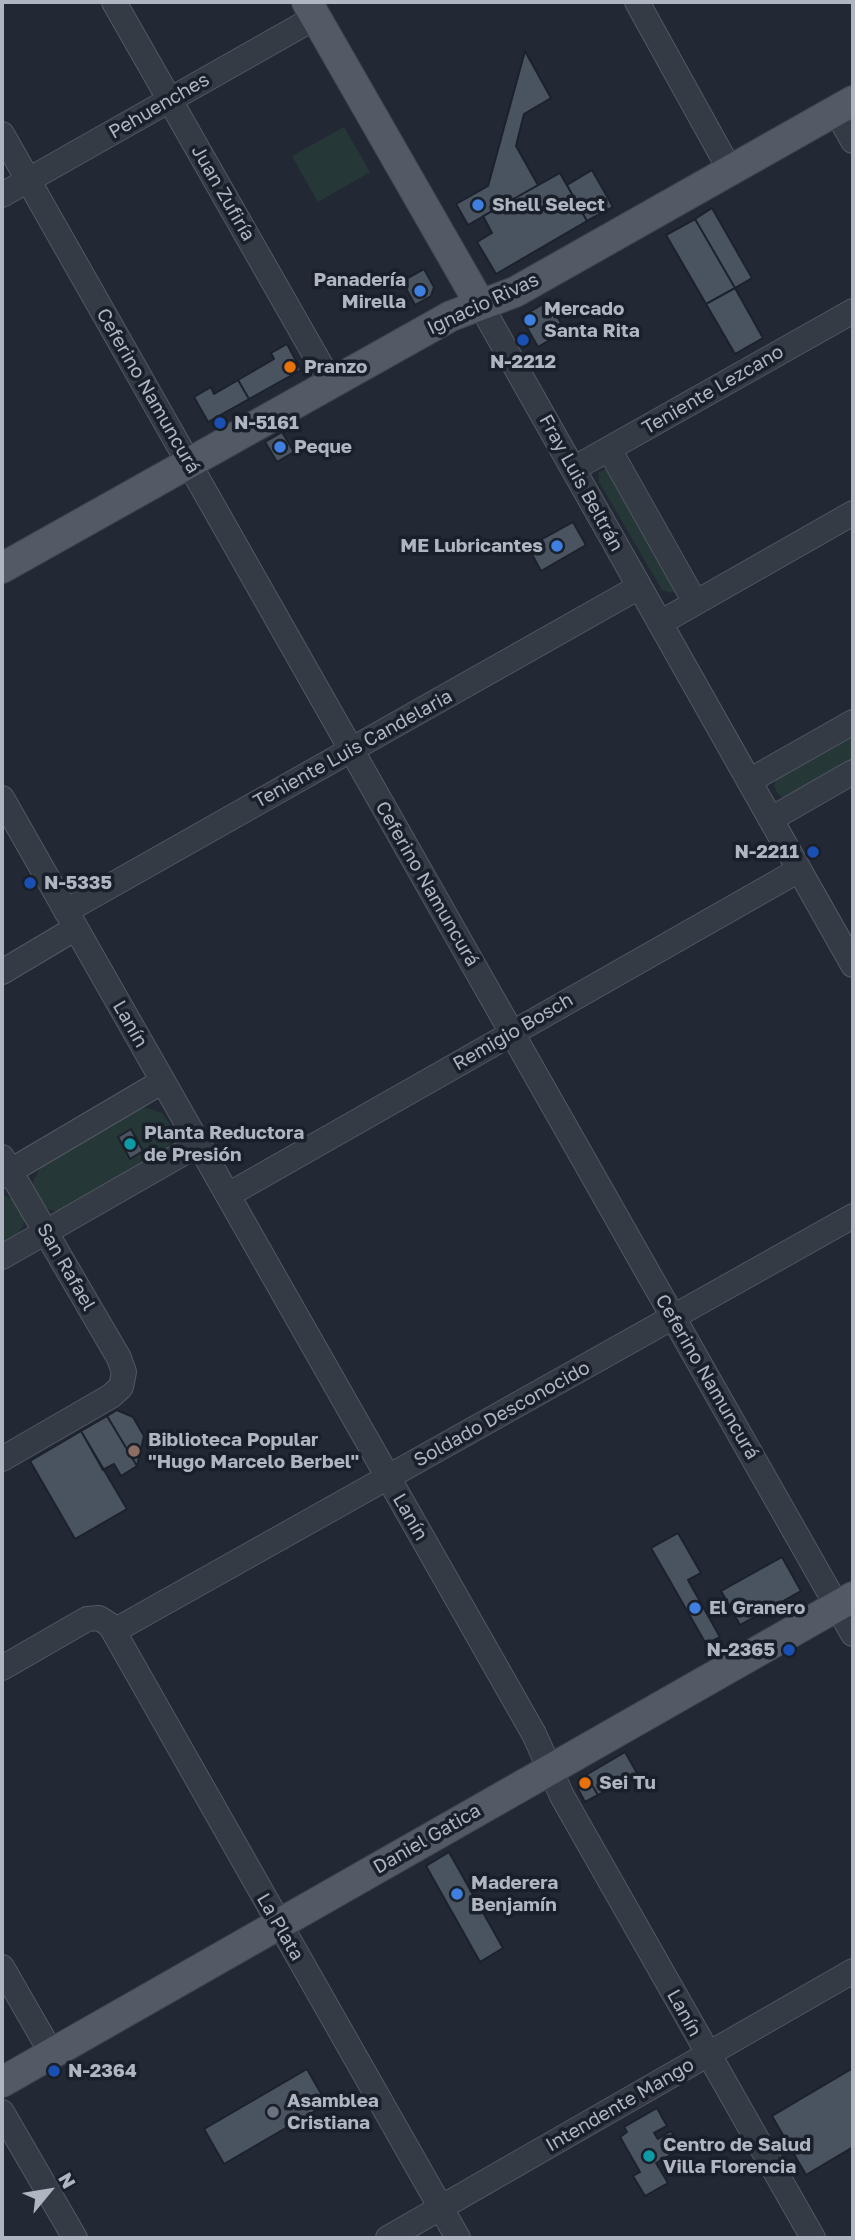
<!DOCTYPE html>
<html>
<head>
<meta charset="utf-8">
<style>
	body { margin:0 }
	#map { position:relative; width:855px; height:2240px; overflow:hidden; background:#222935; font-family:"Golos Text",sans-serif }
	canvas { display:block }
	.frame { position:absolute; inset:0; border:4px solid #afb6c2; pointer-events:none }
	.north { position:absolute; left:14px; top:2156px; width:70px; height:70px; -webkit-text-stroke:5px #1a202a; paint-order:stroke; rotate:60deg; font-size:19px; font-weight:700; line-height:28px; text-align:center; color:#afb6c2 }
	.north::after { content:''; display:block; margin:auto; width:24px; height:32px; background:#afb6c2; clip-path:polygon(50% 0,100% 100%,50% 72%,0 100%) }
</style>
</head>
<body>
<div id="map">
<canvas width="855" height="2240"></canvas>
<div class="frame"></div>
<div class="north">N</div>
</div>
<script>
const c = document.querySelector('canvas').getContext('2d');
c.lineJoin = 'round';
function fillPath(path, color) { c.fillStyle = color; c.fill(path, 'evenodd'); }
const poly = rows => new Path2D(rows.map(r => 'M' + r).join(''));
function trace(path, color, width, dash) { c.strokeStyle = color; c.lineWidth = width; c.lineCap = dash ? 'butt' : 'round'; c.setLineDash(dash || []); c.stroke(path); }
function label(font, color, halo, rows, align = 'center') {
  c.font = font + ' "Golos Text",sans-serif'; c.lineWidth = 7; c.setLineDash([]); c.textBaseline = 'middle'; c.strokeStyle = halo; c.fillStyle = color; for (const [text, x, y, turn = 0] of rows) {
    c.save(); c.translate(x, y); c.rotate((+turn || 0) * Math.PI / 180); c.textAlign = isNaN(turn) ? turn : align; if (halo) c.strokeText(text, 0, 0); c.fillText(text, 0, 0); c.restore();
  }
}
fillPath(poly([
	[344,127,370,172,318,202,292,156],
	[607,469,675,590,671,593,662,590,599,482,599,472],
	[853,732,853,764,785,798,778,794,774,786,777,777],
	[147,1108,162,1113,172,1127,173,1136,165,1152,60,1212,43,1208,31,1186,42,1164,138,1109],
	[2,1195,14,1200,23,1214,24,1223,16,1239,2,1248]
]), '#263738');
const building = poly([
	[525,51,551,98,524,114,516,146,538,185,468,225,456,204,488,186,525,51],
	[592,170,613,207,587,221,567,185,592,170],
	[560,173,587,221,496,274,477,242,492,233,483,216,560,173],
	[712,208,752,278,735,288,695,219,712,208],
	[695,219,735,288,706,304,666,235,695,219],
	[424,269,434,287,431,296,415,305,402,281,424,269],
	[735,288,763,338,735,354,706,304,735,288],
	[548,301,561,323,549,330,553,338,538,347,521,317,548,301],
	[287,344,301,370,249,399,238,380,274,359,271,353,287,344],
	[238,380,249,399,208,422,194,397,211,387,214,394,238,380],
	[282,432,294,452,277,462,265,442,282,432],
	[573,522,586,545,541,571,528,547,573,522],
	[131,1129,143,1151,130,1159,118,1137,131,1129],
	[117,1410,133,1417,144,1436,137,1466,107,1416,117,1410],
	[107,1416,137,1466,121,1476,114,1464,103,1470,81,1431,107,1416],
	[81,1431,127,1509,75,1539,30,1461,81,1431],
	[678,1533,701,1573,688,1580,720,1637,706,1644,651,1548,678,1533],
	[782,1557,801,1591,740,1625,721,1591,782,1557],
	[625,1752,637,1773,598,1795,586,1775,625,1752],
	[586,1775,598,1795,585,1802,578,1789,580,1778,586,1775],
	[449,1852,503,1948,480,1962,426,1866,449,1852],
	[853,2068,853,2147,806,2175,772,2116,853,2068],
	[307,2069,327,2104,224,2164,204,2129,307,2069],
	[657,2108,667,2126,654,2133,658,2139,671,2131,681,2149,656,2163,668,2183,645,2196,633,2176,640,2172,620,2137,627,2132,624,2127,657,2108]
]);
fillPath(building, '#4a5360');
trace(building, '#1c222c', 2);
const minor = poly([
	[114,2,331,383],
	[637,2,730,170],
	[836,111,853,141],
	[2,134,853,1634],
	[2,195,316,17],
	[480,304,853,965],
	[609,449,695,602],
	[573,469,853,311],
	[660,623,853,513],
	[749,781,853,722],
	[2,798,534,1734,562,1796,813,2238],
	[771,819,853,772],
	[66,911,639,587],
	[2,972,76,928],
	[2,1157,119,1358,124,1372,121,1387,111,1396,2,1459],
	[2,1176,163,1081],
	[228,1195,799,870],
	[2,1257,199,1144],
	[114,1631,853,1216],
	[2,1668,87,1619,99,1618,110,1625,458,2238],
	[2,1967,52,2054],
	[2,2112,75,2238],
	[388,2238,853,1971]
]);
const major = poly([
	[307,2,480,304],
	[2,568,451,316,515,292,853,101],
	[2,2082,853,1597]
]);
trace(minor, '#525963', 26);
trace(major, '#3e444f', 32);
trace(minor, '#353b45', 24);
trace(major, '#535a65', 30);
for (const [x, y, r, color] of [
	[478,205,7,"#3f7fe0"],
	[420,291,7,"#3f7fe0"],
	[530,320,7,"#3f7fe0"],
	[523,340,7,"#1a4fb4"],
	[290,367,7,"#e8710a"],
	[220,423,7,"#1a4fb4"],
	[280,447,7,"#3f7fe0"],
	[557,546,7,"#3f7fe0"],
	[813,852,7,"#1a4fb4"],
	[30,883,7,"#1a4fb4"],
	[130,1144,7,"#0f9aa8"],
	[134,1451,7,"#8d6e63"],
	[695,1608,7,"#3f7fe0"],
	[789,1650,7,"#1a4fb4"],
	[585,1783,7,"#e8710a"],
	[457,1894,7,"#3f7fe0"],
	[54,2071,7,"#1a4fb4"],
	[273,2112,7,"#6b7280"],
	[649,2156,7,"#0f9aa8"]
]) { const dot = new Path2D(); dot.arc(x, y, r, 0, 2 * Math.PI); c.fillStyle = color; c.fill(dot); trace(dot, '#1a202a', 2.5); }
label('19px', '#afb6c2', '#1a202a', [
	["Pehuenches",159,106,-30],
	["Juan Zufiría",223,193,60],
	["Ignacio Rivas",483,304,-25],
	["Teniente Lezcano",713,390,-30],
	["Ceferino Namuncurá",148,391,60],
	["Fray Luis Beltrán",581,483,61],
	["Teniente Luis Candelaria",353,749,-29],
	["Ceferino Namuncurá",427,884,60],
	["Lanín",130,1024,60],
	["Remigio Bosch",513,1032,-30],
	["San Rafael",66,1267,60],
	["Ceferino Namuncurá",707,1377,60],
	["Soldado Desconocido",502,1414,-29],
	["Lanín",410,1517,60],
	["Daniel Gatica",427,1839,-30],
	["La Plata",280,1927,60],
	["Lanín",684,2013,61],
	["Intendente Mango",620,2105,-30]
]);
label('bold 19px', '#afb6c2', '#1a202a', [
	["Shell Select",492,205],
	["Panadería",406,280,"right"],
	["Mirella",406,302,"right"],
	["Mercado",544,309],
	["Santa Rita",544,331],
	["N-2212",523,362,"center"],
	["Pranzo",304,367],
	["N-5161",234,423],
	["Peque",294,447],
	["ME Lubricantes",543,546,"right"],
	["N-2211",799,852,"right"],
	["N-5335",44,883],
	["Planta Reductora",144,1133],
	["de Presión",144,1155],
	["Biblioteca Popular",148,1440],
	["\"Hugo Marcelo Berbel\"",148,1462],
	["El Granero",709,1608],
	["N-2365",775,1650,"right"],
	["Sei Tu",599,1783],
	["Maderera",471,1883],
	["Benjamín",471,1905],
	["N-2364",68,2071],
	["Asamblea",287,2101],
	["Cristiana",287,2123],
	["Centro de Salud",663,2145],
	["Villa Florencia",663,2167]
], 'left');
</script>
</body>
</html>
